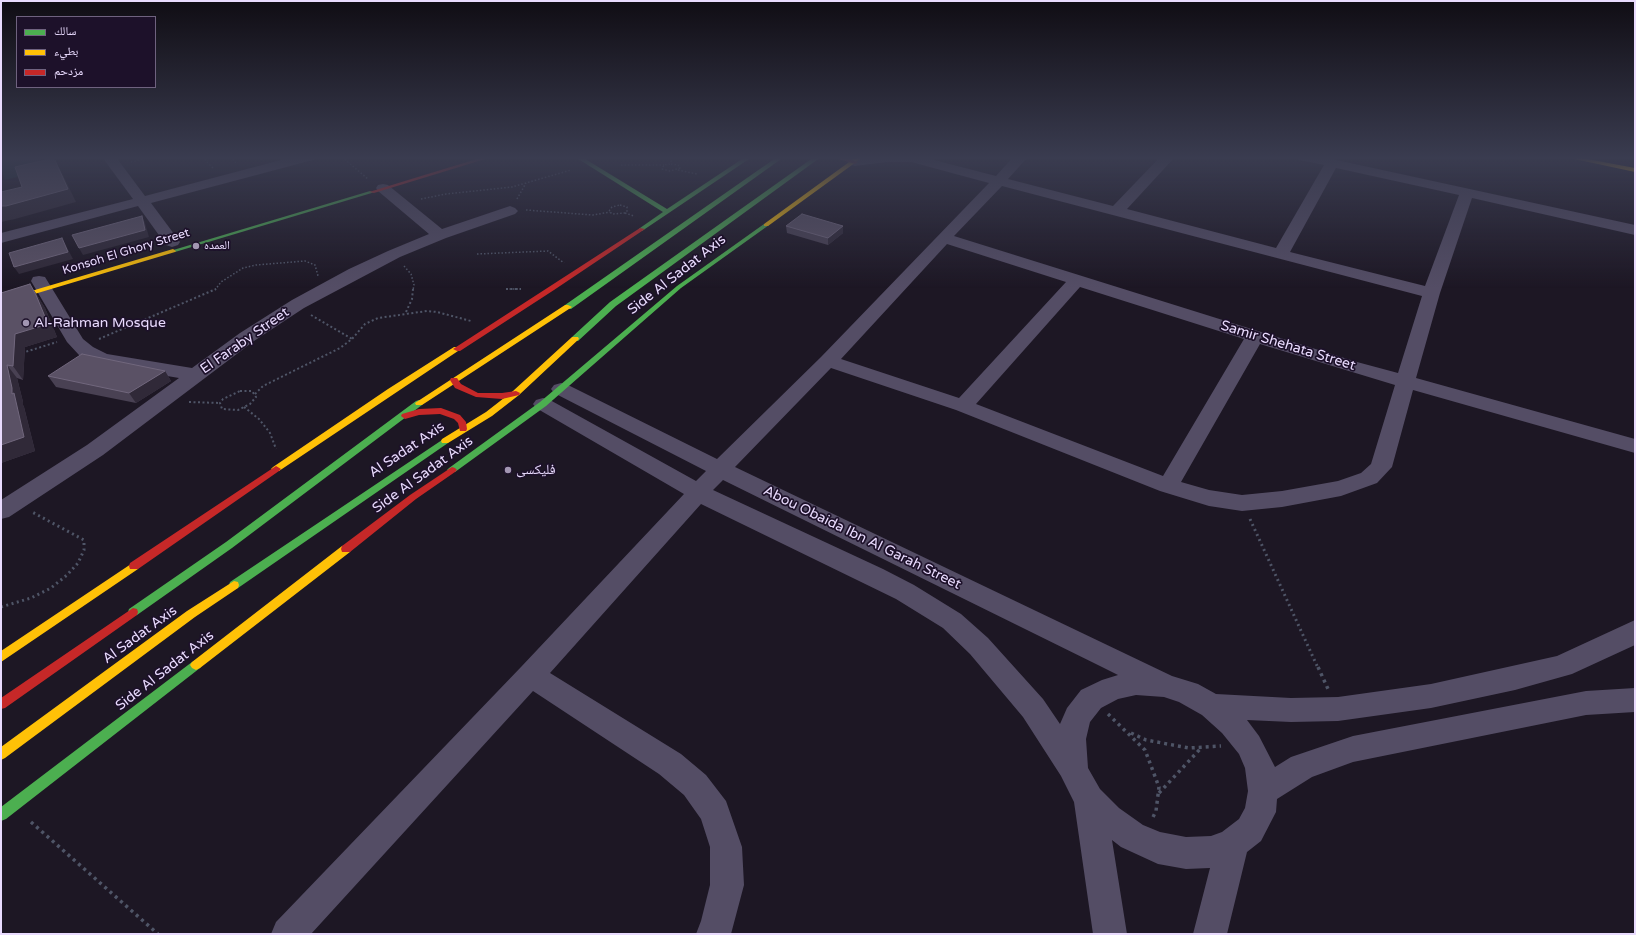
<!DOCTYPE html>
<html>
<head>
<meta charset="utf-8">
<style>
	body { margin:0 }
	#map { position:relative; width:1636px; height:935px; overflow:hidden; background:#1d1724; font-family:"Varela Round","Noto Naskh Arabic",sans-serif }
	canvas { display:block }
	.frame { position:absolute; inset:0; border:2px solid #e9dbfe; pointer-events:none }
	.legend { position:absolute; left:16px; top:16px; width:140px; height:72px; box-sizing:border-box; background:#1d112a; border:1px solid #6f627f; margin:0; padding:5px 7px; list-style:none; font-size:12px; color:#e9dbfe }
	.legend li { display:flex; align-items:center; gap:8px; height:20px }
	.legend b { width:20px; border:1px solid #6f627f }
</style>
</head>
<body>
<div id="map">
<canvas width="1636" height="935"></canvas>
<div class="frame"></div>
<ul class="legend">
<li><b style="height:5px;background:#4caf50"></b>سالك</li>
<li><b style="height:5px;background:#ffc107"></b>بطيء</li>
<li><b style="height:5px;background:#c62828"></b>مزدحم</li>
</ul>
</div>
<script>
const c = document.querySelector('canvas').getContext('2d');
c.lineJoin = 'round';
function fillPath(path, color) { c.fillStyle = color; c.fill(path, 'evenodd'); }
const poly = rows => new Path2D(rows.map(r => 'M' + r).join(''));
function trace(path, color, width, dash) { c.strokeStyle = color; c.lineWidth = width; c.lineCap = dash ? 'butt' : 'round'; c.setLineDash(dash || []); c.stroke(path); }
function label(font, color, halo, rows, align = 'center') {
  c.font = font + ' "Varela Round","Noto Naskh Arabic",sans-serif'; c.lineWidth = 3.5; c.setLineDash([]); c.textBaseline = 'middle'; c.strokeStyle = halo; c.fillStyle = color; for (const [text, x, y, turn = 0] of rows) {
    c.save(); c.translate(x, y); c.rotate((+turn || 0) * Math.PI / 180); c.textAlign = isNaN(turn) ? turn : align; if (halo) c.strokeText(text, 0, 0); c.fillText(text, 0, 0); c.restore();
  }
}
fillPath(poly([
	[1,157,39,157,45,170,5,180,1,169]
]), '#162932');
trace(poly([
	[202,157,213,168],
	[230,157,236,163],
	[342,157,368,179],
	[671,157,671,164],
	[204,159,213,157],
	[131,162,150,157],
	[671,164,678,165,680,168,670,171,662,169,664,165,671,164],
	[621,165,664,165],
	[678,170,697,174],
	[421,199,446,194,512,187,571,170],
	[517,199,526,183],
	[620,205,627,207,627,211,625,213,612,214,609,211,612,207,620,205],
	[526,210,593,215,610,212],
	[625,213,634,216],
	[477,254,548,251,564,263],
	[404,266,411,274,414,285,413,290],
	[506,289,521,289],
	[215,290,221,282,243,268,256,265,305,261,315,265,318,276]
]), '#4f5567', 1.5, [1.5, 2]);
trace(poly([
	[506,289,521,289],
	[406,312,412,299,413,289],
	[311,315,352,339],
	[99,339,216,289],
	[22,353,57,342],
	[240,391,252,391,256,397,250,404,238,410,222,409,220,403,223,399,240,391],
	[255,394,263,386,340,348,352,339,365,324,378,318,427,311,437,312,471,321],
	[189,402,220,403],
	[244,407,259,419,270,433,276,449]
]), '#4f5567', 2, [2, 2.5]);
trace(poly([
	[1250,519,1318,668],
	[1,607,31,598,51,588,67,575,78,563,84,550,84,540,32,512]
]), '#4f5567', 3, [2, 3.5]);
trace(poly([
	[1318,667,1328,689],
	[1108,714,1145,750,1159,787,1156,811,1152,819],
	[1131,733,1146,740,1189,748,1221,746],
	[1159,793,1202,747],
	[31,822,158,934]
]), '#4f5567', 3.5, [3, 4]);
fillPath(poly([
	[102,157,116,157,145,196,292,157,315,157,313,160,151,203,180,242,178,245,172,247,166,245,138,206,1,243,1,233,133,199,102,157],
	[862,157,923,157,996,176,1013,157,1028,157,1008,179,1113,206,1160,157,1175,157,1127,209,1276,248,1324,165,1299,160,1297,157,1323,157,1332,159,1635,225,1635,235,1472,198,1440,293,1416,378,1635,439,1635,453,1413,390,1392,467,1377,483,1341,496,1282,507,1242,511,1209,506,1160,491,956,410,831,368,735,467,1172,676,1198,684,1216,694,1291,698,1338,697,1431,684,1557,656,1635,620,1635,645,1572,674,1515,690,1431,708,1338,721,1291,722,1247,720,1259,736,1275,767,1291,757,1353,736,1586,691,1635,688,1635,712,1586,715,1353,762,1312,777,1277,799,1276,812,1261,841,1247,852,1227,934,1193,934,1210,868,1186,869,1158,864,1121,847,1112,840,1127,934,1093,934,1074,802,1061,776,1023,717,970,654,943,628,896,599,701,504,550,673,681,754,706,775,726,801,742,847,744,885,731,934,696,934,701,921,710,885,710,847,701,819,684,795,659,774,533,691,311,934,271,934,276,922,521,667,684,494,536,408,533,404,536,400,543,398,550,400,696,481,706,471,554,393,551,389,554,385,561,383,568,385,717,459,821,357,989,183,911,162,888,162,855,166,850,165,848,162,850,159,862,157],
	[1336,168,1459,195,1425,286,1290,252,1336,168],
	[1002,186,1422,296,1398,373,1357,362,954,236,1002,186],
	[947,244,1066,282,959,398,841,359,947,244],
	[1080,287,1244,339,1163,476,976,404,1080,287],
	[1260,344,1395,385,1371,464,1361,473,1338,481,1282,491,1242,495,1209,490,1181,482,1260,344],
	[723,480,1102,667,1118,675,1102,680,1081,690,1067,708,1060,724,1043,699,988,638,961,614,914,585,883,569,713,490,723,480],
	[1136,695,1164,697,1179,702,1202,715,1222,733,1239,754,1245,768,1248,791,1245,808,1239,819,1222,832,1211,836,1186,837,1160,832,1143,825,1119,808,1100,789,1088,768,1086,739,1090,722,1101,708,1118,699,1136,695],
	[383,184,388,185,442,229,510,206,515,208,518,211,515,214,446,238,400,257,304,308,254,341,103,455,9,517,1,519,1,500,87,445,179,378,102,365,79,355,67,342,31,281,33,277,39,276,45,277,83,339,93,347,107,354,192,368,240,333,292,300,349,269,388,251,429,234,378,191,376,188,378,185,383,184]
]), '#544d65');
fillPath(poly([
	[575,157,582,157,667,209,745,157,752,157,642,231,639,229,640,228,663,212,575,157],
	[777,157,784,157,571,309,565,309,565,305,777,157],
	[814,157,821,157,616,306,578,341,572,341,572,337,610,302,814,157],
	[370,191,375,192,175,252,170,251,370,191],
	[764,224,769,225,681,288,546,406,455,472,449,472,447,470,449,468,540,402,677,286,764,224],
	[419,400,423,403,422,405,232,548,137,615,133,616,129,615,128,612,129,609,226,542,416,401,419,400],
	[445,438,449,441,448,443,238,588,234,589,230,588,229,585,230,582,445,438],
	[196,660,200,662,202,665,200,668,6,819,1,821,1,807,192,662,196,660]
]), '#4caf50');
fillPath(poly([
	[856,157,863,157,768,226,764,226,764,224,856,157],
	[1565,157,1577,157,1635,168,1635,172,1565,157],
	[173,249,176,251,175,252,1,304,1,300,173,249],
	[565,305,568,305,572,307,422,405,416,405,415,403,565,305],
	[572,337,578,337,579,339,519,395,492,416,448,443,442,443,441,441,442,439,486,412,513,391,572,337],
	[454,347,457,347,461,349,279,471,273,471,271,469,273,467,388,389,454,347],
	[346,545,350,546,351,549,350,552,200,668,196,670,192,668,190,665,192,662,342,546,346,545],
	[134,562,138,563,139,566,138,569,1,662,1,651,134,562],
	[234,581,238,582,239,585,238,588,195,617,5,758,1,760,1,747,187,611,234,581]
]), '#ffc107');
fillPath(poly([
	[483,157,492,157,374,193,369,192,483,157],
	[832,157,842,157,858,162,855,164,832,157],
	[640,228,645,229,554,290,460,351,457,351,453,349,640,228],
	[451,378,457,378,461,384,478,393,502,393,516,391,520,393,519,395,502,399,476,397,455,388,450,380,451,378],
	[441,408,460,415,466,422,467,429,466,431,460,431,458,423,454,419,440,414,419,415,405,419,401,416,402,414,419,409,441,408],
	[276,466,281,469,279,471,138,569,130,569,129,566,130,563,276,466],
	[452,467,455,468,457,470,455,472,416,499,350,552,342,552,341,549,342,546,410,495,452,467],
	[133,608,137,609,138,612,137,615,5,708,1,709,1,698,133,608]
]), '#c62828');
fillPath(poly([
	[786,226,843,233,828,245,787,233],
	[30,284,45,308,57,337,25,347,23,380,17,378,23,402,23,405,24,407,35,451,1,463,1,293],
	[165,371,171,381,136,403,56,387,48,376]
]), '#494153');
fillPath(poly([
	[259,157,271,157,260,160],
	[54,158,61,171,76,202,15,219,1,222,1,206],
	[142,216,145,223,149,237,83,255,79,248],
	[843,226,843,233,828,245,828,238],
	[62,238,73,259,19,274,14,267],
	[30,284,45,308,57,337,25,347,23,380,13,366,15,334],
	[7,365,17,378,23,402,23,405,24,407,35,451,1,463,1,445,12,394],
	[165,371,171,381,136,403,129,393]
]), '#302938');
const building = poly([
	[54,158,68,189,6,206,1,206,1,192,22,187,15,167,54,158],
	[802,214,843,226,828,238,786,226,802,214],
	[142,216,145,230,79,248,72,235,142,216],
	[62,238,68,252,14,267,9,253,62,238],
	[30,284,36,295,48,324,15,334,13,366,7,365,12,388,12,394,14,393,24,437,1,445,1,293,30,284],
	[82,354,165,371,129,393,48,376,82,354]
]);
fillPath(building, '#5a5165');
trace(building, '#71677d', 1);
const sky = c.createLinearGradient(0, 0, 0, 288);
sky.addColorStop(0, '#100d14');
sky.addColorStop(0.55, '#3a3c50');
sky.addColorStop(1, '#3a3c5000');
c.fillStyle = sky;
c.fillRect(0, 0, 1636, 288);
for (const [x, y, r, color] of [
	[196,246,4,"#a296b2"],
	[26,323,4,"#a296b2"],
	[508,470,4,"#a296b2"]
]) { const dot = new Path2D(); dot.arc(x, y, r, 0, 2 * Math.PI); c.fillStyle = color; c.fill(dot); trace(dot, '#1d112a', 1.5); }
label('12px', '#e9dbfe', '#1d112a', [
	["العمده",204,246]
], 'left');
label('12px', '#e9dbfe', '#1d112a', [
	["Konsoh El Ghory Street",126,252,-17]
]);
label('14px', '#e9dbfe', '#1d112a', [
	["Side Al Sadat Axis",677,275,-38],
	["El Faraby Street",245,341,-35],
	["Samir Shehata Street",1288,346,17],
	["Al Sadat Axis",407,450,-34],
	["Side Al Sadat Axis",423,475,-36],
	["Abou Obaida Ibn Al Garah Street",862,538,26],
	["Al Sadat Axis",140,635,-36],
	["Side Al Sadat Axis",165,671,-38]
]);
label('14px', '#e9dbfe', '#1d112a', [
	["Al-Rahman Mosque",34,323],
	["فليكسى",516,470]
], 'left');
</script>
</body>
</html>
